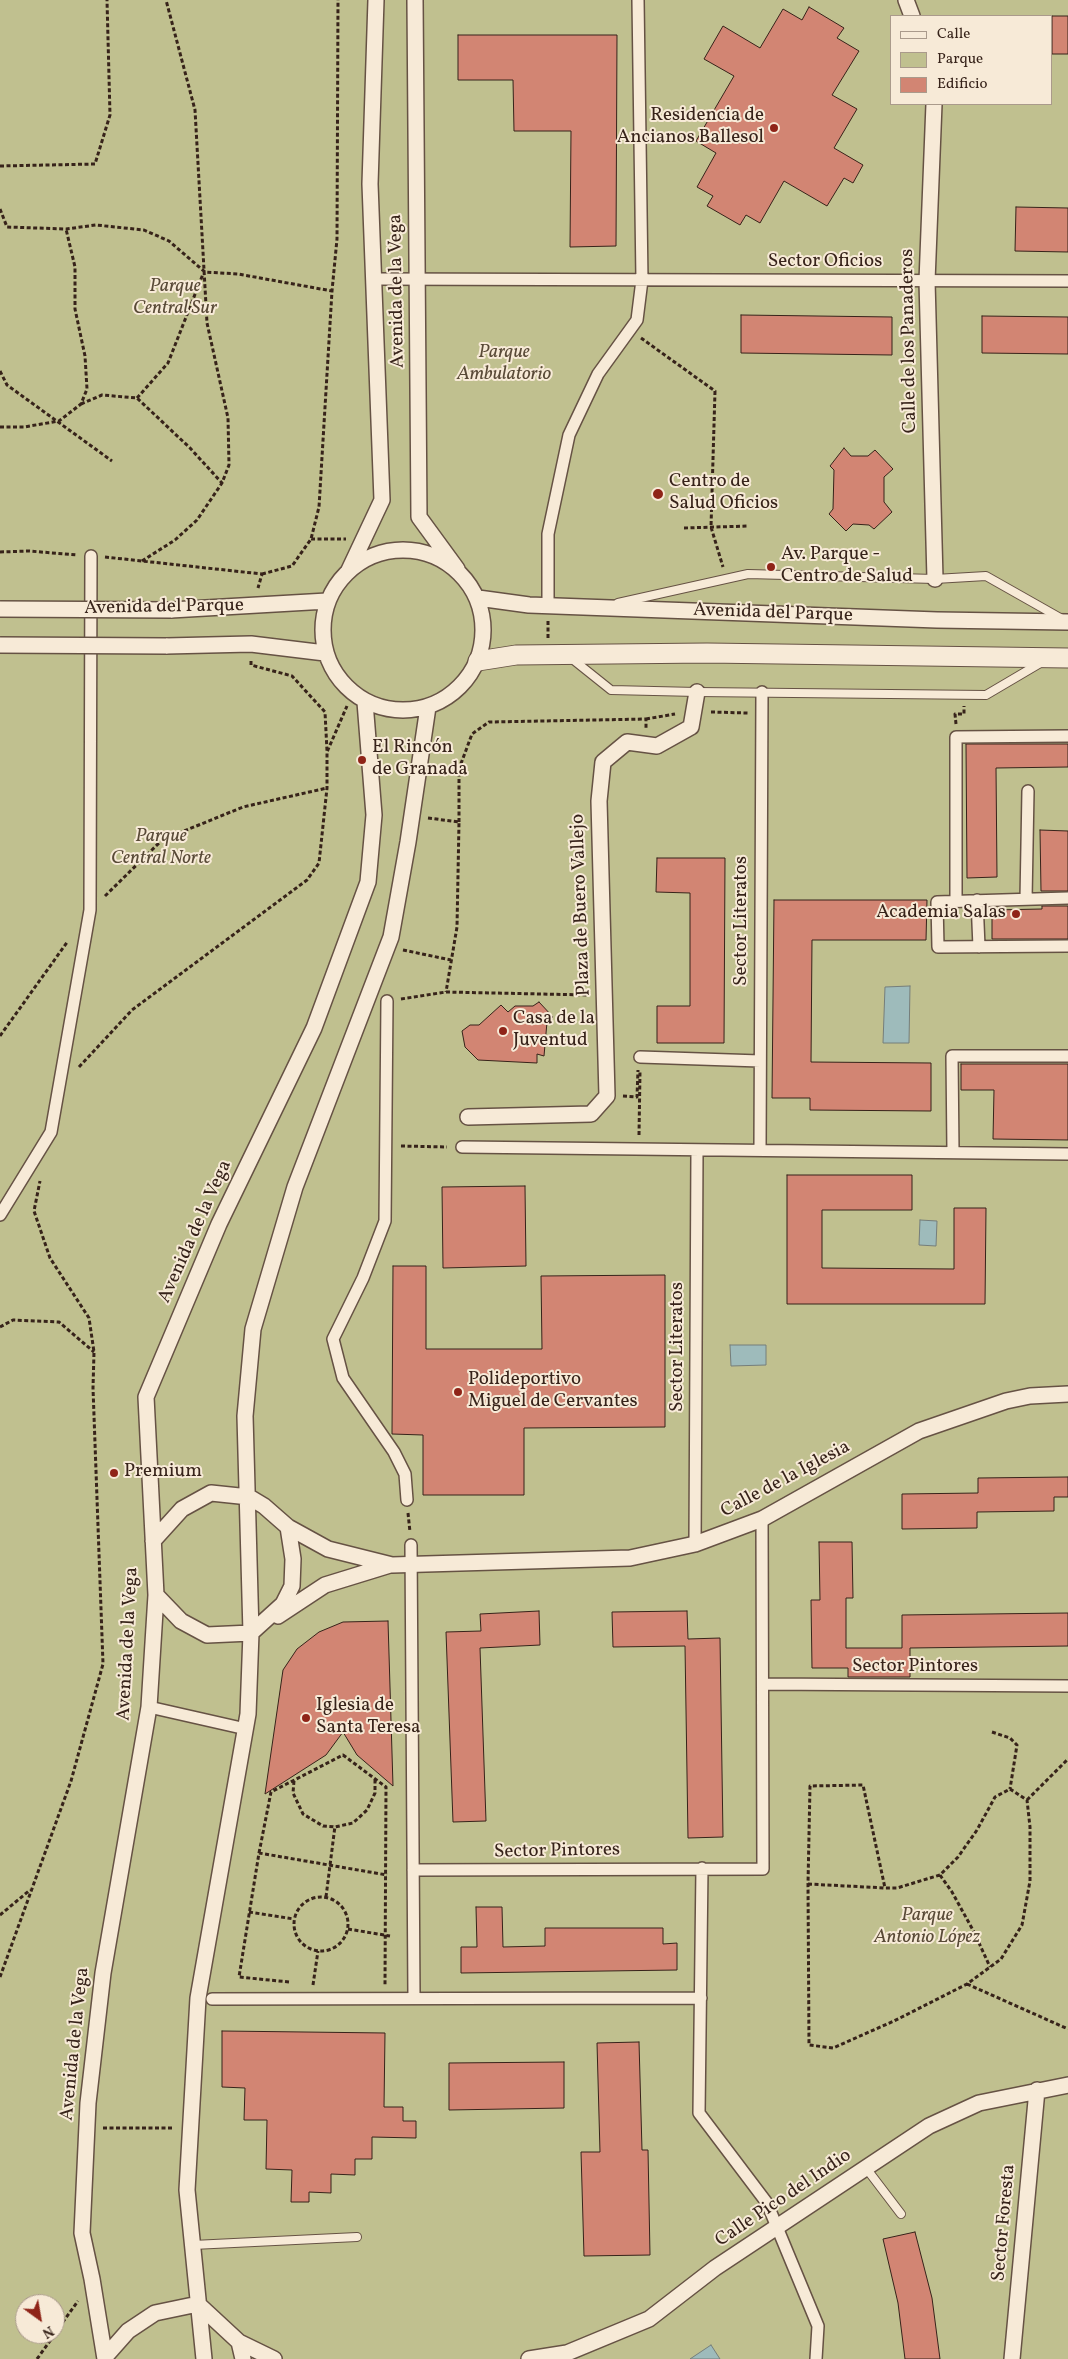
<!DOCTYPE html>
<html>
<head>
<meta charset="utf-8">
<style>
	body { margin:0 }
	#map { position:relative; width:1068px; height:2359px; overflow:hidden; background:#f3dfc2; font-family:Vollkorn,serif }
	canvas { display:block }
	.legend { position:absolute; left:890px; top:15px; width:162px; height:90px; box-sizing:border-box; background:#f7ead7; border:1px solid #aa9a8b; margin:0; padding:6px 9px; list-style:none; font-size:15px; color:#37231a }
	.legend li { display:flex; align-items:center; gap:10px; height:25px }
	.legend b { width:25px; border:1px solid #aa9a8b }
	.north { position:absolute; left:15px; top:2294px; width:50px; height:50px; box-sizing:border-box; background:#f7ead7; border:1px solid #aa9a8b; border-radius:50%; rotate:148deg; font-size:14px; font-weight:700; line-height:20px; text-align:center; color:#37231a }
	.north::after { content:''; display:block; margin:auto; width:18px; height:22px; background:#8f2418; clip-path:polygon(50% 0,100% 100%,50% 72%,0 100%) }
</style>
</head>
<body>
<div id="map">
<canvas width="1068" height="2359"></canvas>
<ul class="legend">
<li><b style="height:6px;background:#f7ead7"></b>Calle</li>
<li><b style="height:14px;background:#c0c08f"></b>Parque</li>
<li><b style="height:14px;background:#d28573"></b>Edificio</li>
</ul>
<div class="north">N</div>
</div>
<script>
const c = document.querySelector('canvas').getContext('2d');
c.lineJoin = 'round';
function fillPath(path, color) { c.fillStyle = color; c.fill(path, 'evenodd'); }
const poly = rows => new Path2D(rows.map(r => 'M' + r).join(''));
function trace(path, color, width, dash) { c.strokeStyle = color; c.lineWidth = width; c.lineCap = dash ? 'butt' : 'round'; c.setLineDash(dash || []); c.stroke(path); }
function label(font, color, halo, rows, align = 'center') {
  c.font = font + ' Vollkorn,serif'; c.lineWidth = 4; c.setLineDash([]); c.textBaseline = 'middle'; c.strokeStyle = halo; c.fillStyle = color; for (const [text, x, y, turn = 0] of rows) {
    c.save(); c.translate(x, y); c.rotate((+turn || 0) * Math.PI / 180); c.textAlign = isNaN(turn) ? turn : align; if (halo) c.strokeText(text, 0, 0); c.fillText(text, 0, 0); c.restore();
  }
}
fillPath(poly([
	[0,0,1068,0,1068,2359,0,2359],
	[892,16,1052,16,1052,104,892,104],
	[25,2304,55,2304,55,2334,25,2334]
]), '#c0c08f');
const water = poly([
	[910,986,909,1043,883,1043,885,987,910,986],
	[920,1220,937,1221,936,1246,919,1245,920,1220],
	[730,1345,766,1345,766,1365,731,1366,730,1345],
	[711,2345,720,2359,690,2359,711,2345]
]);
fillPath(water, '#9ebbbb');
trace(water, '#757e7b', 1);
const building = poly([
	[809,7,844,28,837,38,859,51,832,95,857,109,834,148,863,165,853,183,844,178,827,206,784,181,760,223,746,215,740,225,707,206,713,196,697,187,716,153,696,141,734,76,704,59,723,26,760,48,783,9,802,20,809,7],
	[1052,16,1068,16,1068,54,1052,54,1052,16],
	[458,35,617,35,616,246,570,247,571,131,514,131,513,80,458,80,458,35],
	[1016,207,1068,208,1068,252,1015,251,1016,207],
	[741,315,892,317,892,355,741,353,741,315],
	[982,316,1068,317,1068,354,982,353,982,316],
	[844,448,851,456,868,456,875,450,893,469,884,477,884,502,892,512,874,529,869,525,853,524,846,531,829,514,833,509,834,470,830,466,844,448],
	[966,744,1068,744,1068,767,996,768,997,877,967,878,966,744],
	[1040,830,1068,831,1068,891,1041,891,1040,830],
	[657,858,725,858,724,1043,657,1043,657,1006,690,1006,690,893,656,892,657,858],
	[774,900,927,900,926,940,812,940,811,1062,931,1063,931,1111,810,1110,810,1098,772,1098,774,900],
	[1042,906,1068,906,1068,939,992,939,992,910,1042,909,1042,906],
	[539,1002,553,1017,547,1022,544,1056,537,1054,537,1063,478,1060,465,1047,462,1031,470,1025,479,1025,501,1005,508,1012,515,1006,533,1006,539,1002],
	[961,1064,1068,1064,1068,1140,993,1139,994,1090,961,1090,961,1064],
	[787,1175,912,1175,912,1210,822,1210,822,1268,954,1269,954,1208,986,1208,985,1304,787,1304,787,1175],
	[525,1186,526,1266,443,1268,442,1187,525,1186],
	[393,1266,426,1266,426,1349,542,1349,541,1276,665,1275,665,1427,524,1428,524,1495,423,1495,423,1435,392,1434,393,1266],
	[1068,1477,1068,1497,1054,1497,1054,1511,977,1512,977,1528,902,1529,902,1494,978,1493,978,1478,1068,1477],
	[819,1542,852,1542,853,1598,846,1598,846,1648,902,1648,902,1615,1068,1613,1068,1646,910,1648,910,1677,848,1677,848,1668,812,1668,811,1600,820,1600,819,1542],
	[539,1611,540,1645,480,1648,486,1821,453,1822,446,1632,481,1631,480,1614,539,1611],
	[687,1611,688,1639,720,1638,723,1837,688,1838,685,1646,613,1647,612,1612,687,1611],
	[388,1621,393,1786,357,1755,343,1732,326,1755,265,1794,283,1670,297,1649,319,1632,343,1622,388,1621],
	[476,1907,502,1907,503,1947,545,1946,545,1928,663,1928,663,1944,677,1943,677,1970,461,1973,461,1947,477,1947,476,1907],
	[222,2031,385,2033,384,2107,403,2107,403,2121,416,2121,416,2138,372,2137,372,2159,355,2159,355,2175,331,2174,331,2193,309,2192,309,2202,291,2202,292,2170,266,2169,267,2120,244,2120,245,2088,222,2087,222,2031],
	[639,2042,642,2150,648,2150,650,2255,584,2256,581,2152,600,2152,597,2043,639,2042],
	[564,2062,564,2108,449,2110,449,2063,564,2062],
	[915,2232,932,2298,940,2359,905,2359,898,2303,883,2239,915,2232]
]);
fillPath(building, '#d28573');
trace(building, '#37231a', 1);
const service = poly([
	[618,603,748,574,935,579,986,576,1062,619],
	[571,658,611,690,697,692,986,695,1042,662],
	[866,2168,901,2214],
	[193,2245,357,2237]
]);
const pedestrian = poly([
	[374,279,1068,281],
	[548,606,548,534,569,435,598,374,637,320,642,280,638,0],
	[1068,898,937,902,938,947,1068,946],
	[1026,899,1028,791],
	[977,900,979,947],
	[956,901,956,737,1068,736],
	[387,1001,385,1221,363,1278,333,1339,343,1378,394,1452,405,1474,407,1500],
	[640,1057,760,1061],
	[462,1147,1068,1154],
	[760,1150,762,692],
	[953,1152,952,1056,1068,1056],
	[0,1215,51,1132,90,910,91,556],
	[695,1544,697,1150],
	[411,1545,414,1998],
	[763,1684,1068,1686],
	[149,1707,246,1729],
	[702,1868,699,2113,767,2203,818,2326,816,2359],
	[413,1870,763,1869,762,1519],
	[212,1999,701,1998]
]);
const minor = poly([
	[415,0,419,517,457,569],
	[906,0,912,16],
	[934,104,927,281,935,579],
	'323 630a80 80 0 1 1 160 0a80 80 0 1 1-160 0Z',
	[349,570,382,500,370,184,376,0],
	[478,598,529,605,937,620,1068,622],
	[171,610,327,601],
	[166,646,251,644,325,653],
	[468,1117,591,1114,607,1096,599,801,603,762,627,742,657,746,691,727,697,692],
	[288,1527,328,1549,392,1565,630,1558,695,1544,762,1519,919,1431,1006,1401,1030,1396,1068,1394],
	[153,1541,182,1509,211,1493,249,1497,264,1506,288,1527,293,1559,292,1586,283,1604,251,1633,207,1635,181,1621,156,1595],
	[278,1616,325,1585,390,1565],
	[239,2342,274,2359],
	[105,2357,128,2331,155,2313,198,2304,239,2342,243,2359],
	[105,2359,92,2279,82,2233,88,2103,103,1973,149,1707,156,1595,146,1397,219,1224,314,1028,368,882,374,815,365,702],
	[204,2359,187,2190,198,1998,248,1714,251,1633,245,1416,253,1329,295,1187,391,937,408,842,428,707],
	[529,2359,567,2353,649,2319,715,2268,929,2126,979,2103,1068,2085],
	[1012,2359,1037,2090]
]);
const tertiary = poly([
	[478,661,516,655,707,653,1068,658]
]);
trace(service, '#665244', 10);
trace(pedestrian, '#665244', 14);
trace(minor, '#665244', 18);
trace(tertiary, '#665244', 21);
trace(poly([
	[0,166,95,164,110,115,107,0],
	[0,209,7,227,66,229,96,225,144,230,169,241,205,272,238,274,332,291],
	[641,338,715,391,711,527,723,567],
	[0,371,7,385,112,461],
	[137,398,168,363,203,274],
	[81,404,102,395,137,398,190,448,222,483],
	[0,427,24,427,59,421,81,404,87,389,85,356,75,309,75,267,66,229],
	[684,528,748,526],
	[311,539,346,539],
	[0,552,29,551,77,555],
	[105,557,262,574,258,588],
	[142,561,175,540,197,520,222,483,229,465,228,418,207,323,195,110,166,0],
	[262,574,292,566,311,539,319,507,332,291,337,239,338,0],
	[548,621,548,638],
	[251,661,251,665,292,676,325,712,327,751],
	[711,712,748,713],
	[646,719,675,714],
	[956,724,955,714,964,714,964,706],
	[428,818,459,822,457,927,446,992],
	[459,822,459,769,472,734,489,722,646,719,646,728],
	[105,896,162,840,243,807,327,788],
	[403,950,451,960],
	[401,999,446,992,589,995],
	[0,1036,68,941],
	[79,1067,132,1010,307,880,319,863,327,788,327,752,347,706],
	[623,1096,637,1097,638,1070],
	[639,1135,640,1071],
	[401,1146,447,1147],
	[0,1327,13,1320,59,1322,94,1352],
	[408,1513,410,1532],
	[992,1732,1010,1738,1017,1745,1010,1789],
	[294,1781,293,1793,303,1814,323,1826,335,1827,353,1823,367,1810,375,1793,375,1779],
	[1027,1800,1068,1759],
	[259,1853,271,1792,343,1755,386,1787,385,1985],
	[940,1875,952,1892,974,1932,990,1967],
	[808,1884,885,1888,897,1888,940,1875,958,1857,977,1830,995,1797,1010,1789,1027,1800,1030,1827,1030,1881,1022,1925,1001,1959,967,1984,894,2021,833,2048,809,2045,808,1884,810,1786,863,1785,885,1888],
	'294 1924a27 27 0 1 1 54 0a27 27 0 1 1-54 0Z',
	[326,1897,335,1826],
	[249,1912,294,1919],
	[0,1915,30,1890],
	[348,1929,390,1936],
	[0,1977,71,1781,103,1664,93,1388,94,1352,89,1318,50,1258,34,1211,40,1181],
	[289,1982,239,1977,259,1853,387,1875],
	[967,1984,1068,2029],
	[313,1985,318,1951],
	[103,2128,174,2128],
	[55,2333,78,2301],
	[37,2359,55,2334]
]), '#37231a', 3, [4, 2.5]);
trace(service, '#f7ead7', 8);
trace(pedestrian, '#f7ead7', 11);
trace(minor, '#f7ead7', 15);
trace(tertiary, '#f7ead7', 19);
const minorBridge = poly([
	[0,609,171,610],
	[0,645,166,646]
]);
trace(minorBridge, '#665244', 18, []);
trace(minorBridge, '#f7ead7', 15);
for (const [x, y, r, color] of [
	[774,128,5,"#8f2418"],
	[658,494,6,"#8f2418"],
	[771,567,5,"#8f2418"],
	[362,760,5,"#8f2418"],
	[1016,914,5,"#8f2418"],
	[503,1031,5,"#8f2418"],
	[458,1392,5,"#8f2418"],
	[114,1473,5,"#8f2418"],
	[306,1718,5,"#8f2418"]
]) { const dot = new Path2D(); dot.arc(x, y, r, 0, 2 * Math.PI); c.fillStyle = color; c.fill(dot); trace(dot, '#f7ead7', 2); }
label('19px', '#37231a', '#f7ead7', [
	["Residencia de",764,117,"right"],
	["Ancianos Ballesol",764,139,"right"],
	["Centro de",669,483],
	["Salud Oficios",669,505],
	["Av. Parque -",781,556],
	["Centro de Salud",781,578],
	["El Rincón",372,749],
	["de Granada",372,771],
	["Academia Salas",1006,914,"right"],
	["Casa de la",513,1020],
	["Juventud",513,1042],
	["Polideportivo",468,1381],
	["Miguel de Cervantes",468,1403],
	["Premium",124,1473],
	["Iglesia de",316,1707],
	["Santa Teresa",316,1729]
], 'left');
label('19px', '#37231a', '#f7ead7', [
	["Sector Oficios",825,263],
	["Avenida de la Vega",398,291,-91],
	["Calle de los Panaderos",910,341,-91],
	["Avenida del Parque",164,608,-1],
	["Avenida del Parque",773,614,2],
	["Plaza de Buero Vallejo",582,905,-92],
	["Sector Literatos",743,921,-90],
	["Avenida de la Vega",196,1232,-66],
	["Sector Literatos",679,1347,-90],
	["Calle de la Iglesia",786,1480,-28],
	["Avenida de la Vega",129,1644,-87],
	["Sector Pintores",915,1668],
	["Sector Pintores",557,1852,-1],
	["Avenida de la Vega",76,2044,-84],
	["Calle Pico del Indio",784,2199,-34],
	["Sector Foresta",1005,2223,-85]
]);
label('italic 19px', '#594a37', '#f7ead7', [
	["Parque",175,288],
	["Central Sur",175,310],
	["Parque",504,354],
	["Ambulatorio",504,376],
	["Parque",161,838],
	["Central Norte",161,860],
	["Parque",927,1917],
	["Antonio López",927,1939]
]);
</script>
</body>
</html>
